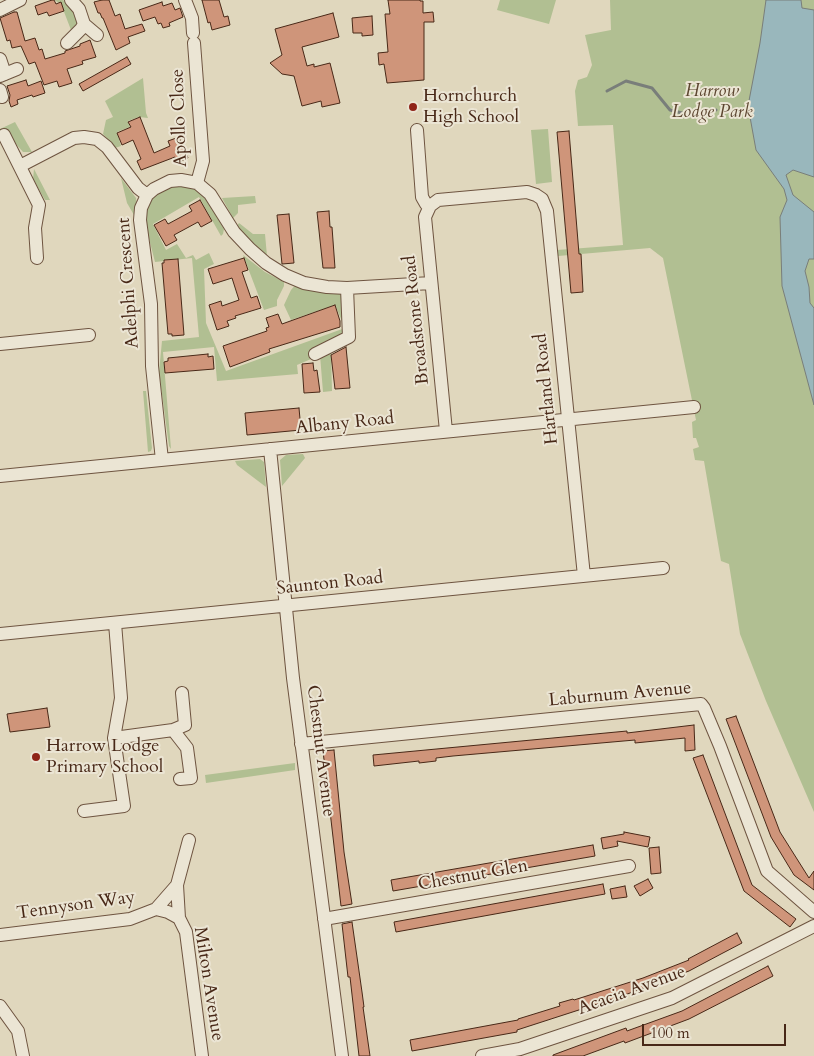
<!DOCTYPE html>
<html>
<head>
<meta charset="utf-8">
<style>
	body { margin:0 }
	#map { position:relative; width:814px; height:1056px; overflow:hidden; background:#e0d7bd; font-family:Cardo,serif }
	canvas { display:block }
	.scale { position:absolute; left:642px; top:1024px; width:144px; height:22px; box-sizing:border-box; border:2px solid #482817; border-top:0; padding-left:6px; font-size:15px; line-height:18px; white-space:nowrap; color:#482817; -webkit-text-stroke:4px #ebe5d4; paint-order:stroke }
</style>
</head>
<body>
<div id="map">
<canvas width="814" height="1056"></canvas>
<div class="scale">100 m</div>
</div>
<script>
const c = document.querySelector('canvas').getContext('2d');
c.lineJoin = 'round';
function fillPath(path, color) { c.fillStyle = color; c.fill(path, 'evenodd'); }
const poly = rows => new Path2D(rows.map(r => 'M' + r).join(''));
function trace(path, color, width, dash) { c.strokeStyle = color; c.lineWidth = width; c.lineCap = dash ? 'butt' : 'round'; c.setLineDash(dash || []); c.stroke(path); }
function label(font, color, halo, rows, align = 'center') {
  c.font = font + ' Cardo,serif'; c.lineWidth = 4; c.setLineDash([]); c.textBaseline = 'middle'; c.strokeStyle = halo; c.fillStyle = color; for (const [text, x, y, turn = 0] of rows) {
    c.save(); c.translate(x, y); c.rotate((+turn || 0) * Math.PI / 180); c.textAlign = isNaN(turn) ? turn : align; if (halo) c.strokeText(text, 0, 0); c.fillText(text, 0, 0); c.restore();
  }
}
fillPath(poly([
	[54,0,63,0,67,3,73,9,78,20,77,26,64,42,62,39,71,30,61,4],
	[500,0,556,0,549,24,497,10],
	[610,0,814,0,814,812,766,701,740,634,729,564,721,561,704,461,695,460,693,449,699,447,696,438,693,438,692,422,696,420,663,258,650,248,558,256,557,250,623,245,613,125,578,126,575,91,578,80,587,77,592,65,585,35,611,30],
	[143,78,146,113,148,118,139,117,128,121,130,127,117,132,121,146,115,148,103,134,106,120,113,117,105,101],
	[15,122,32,152,23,152,8,135,0,135,0,129],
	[548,129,552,182,536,184,531,130],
	[34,169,50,200,45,200,33,179],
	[121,178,136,198,137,206,134,215,127,203],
	[180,183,198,188,205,197,224,229,223,234,221,236,199,197,153,224,166,250,177,244,186,258,193,255,196,260,209,253,214,264,204,269,206,323,226,371,345,328,335,305,291,320,284,305,291,290,298,282,323,292,339,293,342,296,344,300,345,336,309,352,311,359,297,365,298,374,217,381,214,347,163,352,171,449,169,446,159,372,162,341,199,337,192,258,155,262,144,219,146,204,153,194,166,185],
	[255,196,256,203,238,205,238,213,233,218,222,198],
	[239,223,253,234,265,234,267,256,252,244,242,234,237,226],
	[243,255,265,272,284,282,284,286,277,300,277,306,264,310],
	[331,351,332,391,323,392,320,355],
	[143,391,146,391,152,448,151,451,148,452],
	[303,454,305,458,282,486,280,460,286,455],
	[260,459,264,462,266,487,237,465,235,461],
	[295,763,295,770,206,783,205,775]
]), '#b1bf92');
const water = poly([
	[766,0,801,0,802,8,814,10,814,177,793,170,786,175,793,195,814,212,814,259,809,259,805,271,809,287,810,303,814,308,814,405,782,286,780,217,787,200,784,189,756,150,748,106,760,43,766,0]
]);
fillPath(water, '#99b7bc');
trace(water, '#797e7a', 1);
trace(poly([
	[607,91,626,81,652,88,670,110,686,114,716,110]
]), '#797e7a', 3);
const building = poly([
	[52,0,54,0,56,4,61,2,64,11,49,16,47,12,38,15,35,6,52,0],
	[102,0,109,0,115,16,120,14,125,29,142,24,145,31,128,37,130,43,116,50,103,18,102,18,100,13,98,13,94,2,102,0],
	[202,0,219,0,224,17,228,16,230,25,212,30,210,22,208,23,202,0],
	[388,0,420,0,420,1,423,1,423,13,433,12,434,22,424,22,424,80,387,83,384,64,379,65,378,53,388,52,385,14,390,14,388,0],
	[162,2,163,6,172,3,175,10,180,8,183,17,169,23,170,26,163,28,161,23,158,24,155,17,143,21,139,10,162,2],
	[14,12,17,12,25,41,35,38,39,50,42,49,45,59,65,53,65,51,80,46,80,44,90,40,96,57,82,61,83,64,67,69,72,83,59,87,57,81,44,85,35,62,29,64,21,46,12,48,10,40,7,41,0,18,14,12],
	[333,13,339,37,302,47,307,66,314,64,314,67,330,63,340,103,322,107,321,101,302,106,294,76,282,74,270,63,282,55,275,29,333,13],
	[372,16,373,35,362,36,362,33,353,33,352,18,372,16],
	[127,57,131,64,83,91,79,84,127,57],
	[26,80,28,86,41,81,45,93,33,97,32,95,17,100,18,104,11,107,9,101,10,95,7,86,26,80],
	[140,117,154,153,170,146,168,141,179,137,188,158,177,163,175,157,141,170,137,161,141,159,133,140,122,145,117,133,131,127,128,122,140,117],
	[569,131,579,254,581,254,583,292,571,293,557,132,569,131],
	[200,200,212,221,201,227,198,222,174,235,177,240,166,246,154,225,165,219,168,224,192,211,189,206,200,200],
	[329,211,330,227,332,227,335,268,323,268,317,212,329,211],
	[289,214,294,263,282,264,277,215,289,214],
	[244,258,248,270,242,272,251,298,257,296,261,308,235,316,236,318,227,321,229,326,217,330,209,305,221,301,222,306,239,300,232,278,213,284,208,269,244,258],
	[178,259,184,335,172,336,172,334,168,334,162,263,164,263,164,260,178,259],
	[335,305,340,321,340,327,269,349,270,352,230,367,223,346,267,331,266,328,269,327,266,318,278,314,282,324,335,305],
	[346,347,350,388,335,389,331,355,346,347],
	[208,354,208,357,213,356,214,369,165,373,164,362,168,361,168,358,208,354],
	[313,363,314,371,317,370,320,392,304,393,302,364,313,363],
	[299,408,301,430,247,435,245,413,299,408],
	[47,708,50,727,10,732,7,714,47,708],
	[736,716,780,832,809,878,814,871,814,890,794,875,771,837,726,719,736,716],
	[694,725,695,750,685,751,685,738,635,743,635,740,453,756,436,758,436,761,419,763,419,761,374,766,373,755,627,731,627,733,694,725],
	[334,750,344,852,352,904,341,906,323,751,334,750],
	[703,755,752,885,796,919,790,927,744,891,693,758,703,755],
	[624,832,650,837,648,847,617,841,618,846,603,849,601,838,624,834,624,832],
	[593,845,595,856,393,891,391,880,593,845],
	[659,847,661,873,651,874,649,848,659,847],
	[648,879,653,888,640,896,634,886,648,879],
	[603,884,605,894,396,932,394,922,603,884],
	[625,886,627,897,612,899,610,889,625,886],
	[352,922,362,992,364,1007,363,1007,370,1056,359,1056,350,977,348,977,342,924,352,922],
	[737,933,742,943,721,954,689,971,622,996,517,1030,517,1032,412,1051,410,1040,518,1020,518,1019,560,1006,559,1003,573,999,574,1000,643,978,689,960,688,959,737,933],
	[768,966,773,976,689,1019,625,1043,624,1041,583,1056,553,1056,553,1055,626,1028,627,1031,682,1011,768,966]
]);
fillPath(building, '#cf957a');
trace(building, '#482817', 1);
const minor = poly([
	[71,0,79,9,84,24,97,35],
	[185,0,192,18,193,33],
	[0,10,20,0],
	[67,43,81,29,84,24],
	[194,43,203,161,197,183],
	[0,59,5,74],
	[0,76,17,69],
	[0,90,2,97],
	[417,130,422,197,426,204,430,206],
	[4,135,39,205,35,228,37,258],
	[20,166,74,138,84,137,97,139,107,147,138,188,147,195],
	[0,344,89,335],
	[315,354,349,337,347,288],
	[446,431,425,217,430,206,438,200,527,192,536,195,542,199,547,211,584,576],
	[270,449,293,678,342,1056],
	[162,460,152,366,151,304,140,220,141,208,147,195,154,189,170,181,181,180,197,183,210,194,234,232,250,249,266,263,285,275,304,283,327,287,347,288,431,283],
	[0,476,694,407],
	[0,634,663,568],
	[173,730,185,725,182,693],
	[114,738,173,730,187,748,191,778,180,779],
	[301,744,701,704,704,708,720,746,767,871,814,912],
	[84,811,124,806,114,738,121,698,115,623],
	[177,885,156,909,168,912,179,918,186,932,202,1056],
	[179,918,177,885,189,840],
	[324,919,629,866],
	[0,935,130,919,156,909],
	[0,1006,18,1031,23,1056],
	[482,1056,520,1049,672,998,814,926]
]);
trace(minor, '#6e5440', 14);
trace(minor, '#ebe5d4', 12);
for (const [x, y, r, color] of [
	[413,107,5,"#8f2418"],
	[36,757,5,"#8f2418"]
]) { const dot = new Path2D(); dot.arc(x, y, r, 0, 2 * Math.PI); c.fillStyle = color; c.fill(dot); trace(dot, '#ebe5d4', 2); }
label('italic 18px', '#5d4630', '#ebe5d4', [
	["Harrow",712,92],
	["Lodge Park",712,113]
]);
label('18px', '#482817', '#ebe5d4', [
	["Hornchurch",423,97],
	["High School",423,118],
	["Harrow Lodge",46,747],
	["Primary School",46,768]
], 'left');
label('18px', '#482817', '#ebe5d4', [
	["Apollo Close",180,118,-92],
	["Adelphi Crescent",129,283,-94],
	["Broadstone Road",417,320,-96],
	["Hartland Road",547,389,-96],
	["Albany Road",345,424,-6],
	["Saunton Road",330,584,-6],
	["Laburnum Avenue",620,695,-5],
	["Chestnut Avenue",320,751,83],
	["Chestnut Glen",473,876,-10],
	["Tennyson Way",76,906,-8],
	["Milton Avenue",208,984,81],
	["Acacia Avenue",632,991,-20]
]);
</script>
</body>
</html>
